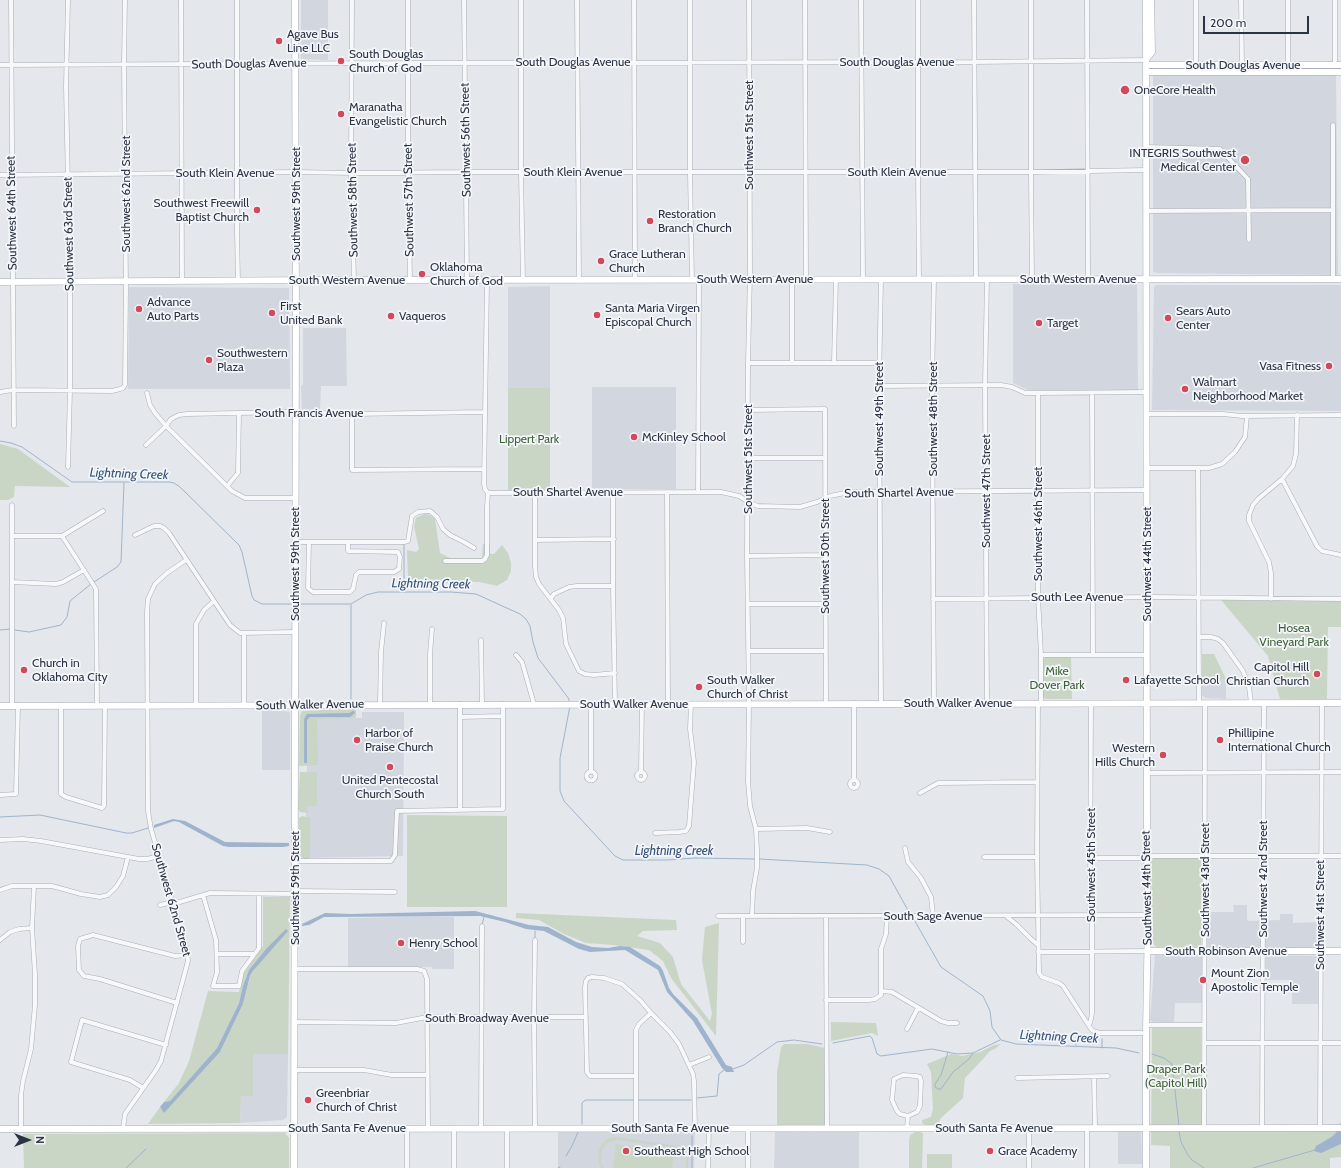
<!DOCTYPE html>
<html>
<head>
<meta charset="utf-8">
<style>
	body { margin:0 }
	#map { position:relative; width:1341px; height:1168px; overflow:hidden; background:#e4e7ec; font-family:Cabin,sans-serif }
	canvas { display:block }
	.north { position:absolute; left:8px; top:1120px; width:40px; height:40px; -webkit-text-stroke:3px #f4f6f9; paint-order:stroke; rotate:90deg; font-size:11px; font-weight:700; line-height:16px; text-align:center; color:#2b3445 }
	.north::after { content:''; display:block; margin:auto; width:14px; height:18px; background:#2b3445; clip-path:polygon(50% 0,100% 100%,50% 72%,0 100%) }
	.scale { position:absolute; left:1203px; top:16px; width:106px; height:18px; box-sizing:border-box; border:2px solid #2b3445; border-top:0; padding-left:5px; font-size:12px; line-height:14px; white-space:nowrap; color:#2b3445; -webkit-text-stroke:3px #f4f6f9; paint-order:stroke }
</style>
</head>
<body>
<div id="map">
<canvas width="1341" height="1168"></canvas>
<div class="north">N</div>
<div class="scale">200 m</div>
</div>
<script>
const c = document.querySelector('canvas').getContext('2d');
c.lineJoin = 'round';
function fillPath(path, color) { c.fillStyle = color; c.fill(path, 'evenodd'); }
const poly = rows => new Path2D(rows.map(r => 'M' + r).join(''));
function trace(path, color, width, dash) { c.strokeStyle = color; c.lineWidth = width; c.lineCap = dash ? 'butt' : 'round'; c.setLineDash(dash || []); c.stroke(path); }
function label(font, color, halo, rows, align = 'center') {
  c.font = font + ' Cabin,sans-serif'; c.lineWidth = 3.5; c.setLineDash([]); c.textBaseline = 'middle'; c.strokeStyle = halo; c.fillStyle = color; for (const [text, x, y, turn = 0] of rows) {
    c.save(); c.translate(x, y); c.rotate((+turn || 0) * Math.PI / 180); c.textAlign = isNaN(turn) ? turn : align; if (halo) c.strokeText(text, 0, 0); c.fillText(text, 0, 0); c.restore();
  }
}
fillPath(poly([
	[301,0,328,0,328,60,301,59],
	[1153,75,1336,75,1338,275,1157,273,1153,272],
	[1013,284,1137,284,1138,390,1028,390,1013,383],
	[1156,285,1341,285,1341,411,1152,410,1154,287],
	[550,286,550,388,508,388,508,287],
	[129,287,289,288,290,389,128,389],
	[303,328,346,328,347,386,321,386,320,411,302,410,301,386,303,385],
	[592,387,676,387,676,489,592,489],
	[1202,679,1226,679,1226,699,1205,698,1202,695],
	[262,710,285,710,290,713,290,770,262,770],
	[362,712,404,712,403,856,305,858,307,763,310,717,362,718],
	[1233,905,1247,905,1247,919,1249,921,1280,920,1280,914,1293,914,1293,923,1318,922,1318,948,1207,948,1207,912,1234,912],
	[413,917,454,917,454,969,432,969,432,967,348,967,348,918],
	[1155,955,1202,955,1202,1003,1175,1003,1174,1022,1153,1022,1150,1020],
	[1266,955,1318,956,1318,1004,1292,1004,1292,980,1265,980],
	[253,1054,288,1054,287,1117,283,1120,240,1123,241,1096,253,1095],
	[558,1130,695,1130,694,1168,558,1168],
	[1118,1130,1141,1130,1142,1164,1118,1164],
	[775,1131,859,1132,859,1168,774,1168]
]), '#d2d6de');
fillPath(poly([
	[508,388,550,388,550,490,508,490],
	[0,444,18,449,70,487,15,486,14,497,8,500,0,500],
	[426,513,435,519,440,553,450,558,482,558,483,544,490,544,490,554,494,554,502,545,508,553,511,563,511,571,507,580,497,586,480,582,466,582,410,585,408,579,407,550,416,552,419,549,414,526,416,518],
	[1221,600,1341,601,1341,627,1328,627,1327,699,1280,699,1268,656],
	[1202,654,1214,654,1226,679,1202,679],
	[1046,657,1071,657,1072,699,1046,699,1044,698,1043,696,1043,660],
	[354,708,356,710,356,716,355,718,317,719,318,765,299,766,300,716,302,711],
	[300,772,317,772,317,804,316,806,308,806,308,813,300,812,298,809],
	[407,815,507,816,507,907,407,907],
	[302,816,310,818,310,858,304,859,301,857,299,853,299,818],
	[1154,858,1199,858,1201,860,1202,863,1203,913,1201,947,1156,947,1153,943,1151,861],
	[263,897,290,897,288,1054,253,1054,253,1096,241,1096,240,1123,148,1124,160,1107,164,1112,220,1052,243,1004,250,977,253,971,287,931,246,977,239,1003,217,1048,170,1101,164,1102,179,1083,189,1061,208,991,239,992,244,973,263,946],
	[516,913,676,920,677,930,643,931,637,936,660,943,673,957,681,984,710,1021,712,1014,702,960,705,927,719,923,716,1036,671,978,663,961,649,950,613,945,586,943,564,934,539,920,516,918],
	[831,1022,876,1023,878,1036,872,1033,831,1041],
	[1152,1028,1201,1028,1202,1130,1334,1130,1341,1122,1341,1157,1330,1158,1330,1168,1170,1168,1170,1146,1151,1145],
	[784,1044,807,1044,825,1048,826,1122,824,1125,777,1125,777,1073,781,1047],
	[1001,1044,995,1049,990,1051,983,1059,965,1078,963,1098,941,1118,937,1125,927,1126,922,1123,922,1120,931,1117,933,1109,931,1072,927,1064,951,1054,962,1056,980,1052,994,1045],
	[915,1132,921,1132,923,1134,922,1168,909,1168,909,1140,910,1135],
	[285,1133,289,1138,289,1168,24,1168,23,1134],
	[617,1137,676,1146,685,1154,688,1159,688,1168,686,1168,686,1159,683,1155,676,1148,617,1140,608,1142,602,1150,601,1163,604,1168,601,1168,598,1159,599,1150,601,1146,606,1140,611,1138],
	[616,1144,674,1153,672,1168,613,1168],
	[927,1154,952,1154,952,1168,927,1168]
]), '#c9d6c5');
fillPath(poly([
	[353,711,354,711,355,713,350,717,310,717,307,720,307,763,304,763,304,719,307,714,349,713],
	[173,819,185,821,225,842,289,843,289,846,283,847,229,847,223,846,179,822,174,821,154,828,154,825],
	[475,911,529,925,548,927,576,942,592,947,608,948,620,946,630,947,660,966,663,971,669,988,673,994,697,1018,726,1065,732,1067,734,1072,726,1072,722,1068,693,1021,667,992,658,970,625,950,590,952,579,949,544,931,526,929,505,922,480,916,324,917,309,925,302,926,302,924,325,913,351,914],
	[286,929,288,931,253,971,250,976,243,1004,220,1052,164,1113,160,1107,164,1102,170,1101,217,1048,239,1003,243,986,249,970,267,948],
	[1341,1127,1341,1144,1321,1153,1314,1151,1316,1146,1335,1135]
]), '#9fb4cc');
trace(poly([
	[0,441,11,443,22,447,72,482,169,482,174,483,180,487,239,545,242,552,252,596,254,600,262,604,293,604],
	[94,582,117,567,121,562,124,483],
	[404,591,404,543],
	[298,604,351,604,366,595,378,592,451,592,476,594,520,614,526,619,530,626,533,642,538,658,569,699,569,701],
	[351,605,351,699],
	[0,630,11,629],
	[15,630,29,632,61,625,67,617,70,601,91,584],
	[570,706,560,758,560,791,564,801,615,856,623,860,667,860,695,858,756,859],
	[0,817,40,815,126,833,132,833,148,828],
	[759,859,867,865,879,869,889,876,910,914],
	[912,916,941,967,983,996,990,1011,992,1027,1001,1040,1016,1044,1116,1048,1139,1053],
	[482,925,484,917],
	[535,938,535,931],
	[1102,1039,1102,1048],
	[1076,1040,1076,1045],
	[833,1043,870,1036,872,1038,877,1054,881,1056,932,1049,957,1054,973,1053,1000,1040],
	[948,1052,941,1075,935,1084,935,1087,938,1089,941,1089,953,1072,969,1059,973,1053],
	[1152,1054,1164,1058,1172,1064,1179,1126],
	[733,1069,744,1065,777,1042,794,1040,822,1044],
	[697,1098,717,1096,719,1074,724,1070],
	[638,1100,691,1100],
	[582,1124,582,1103,584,1101,586,1100,634,1100],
	[1179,1131,1181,1142,1188,1155,1192,1160,1204,1168],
	[692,1136,692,1168],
	[1333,1136,1338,1131],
	[566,1156,572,1146,578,1132],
	[126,1168,146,1149],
	[558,1168,560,1167],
	[1253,1168,1315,1150]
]), '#9fb4cc', 1);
const street = poly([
	[11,0,14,426],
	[181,0,182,281],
	[237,0,237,232,238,281],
	[352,0,351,173,354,280],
	[408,0,408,173,410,280],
	[464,0,467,280],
	[521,0,521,172,523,280],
	[577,0,579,280],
	[634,0,635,280],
	[690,0,690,173,692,280],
	[749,0,750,273,748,363,747,556,749,704,748,781,750,806,756,829,757,851,757,868,753,891,752,916],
	[805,0,806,279],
	[861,0,863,279],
	[918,0,918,172,919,279],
	[974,0,976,279],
	[1031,0,1031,172,1032,279],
	[1087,0,1088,280],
	[1196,0,1196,65],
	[1241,0,1242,65],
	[1288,0,1288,67],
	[1335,0,1335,65],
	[0,65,408,63,974,62,1146,60],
	[1146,147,1220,149,1248,179,1249,240],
	[0,175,296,172,351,173,466,172,1031,172,1146,170],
	[1333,210,1333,125],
	[1146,211,1333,210,1333,279],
	[792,279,792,363],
	[881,279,879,386,881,703],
	[934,279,932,386,934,703],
	[987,279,985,385,987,703],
	[487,280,484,484,485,489,488,493],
	[834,362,836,279],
	[748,363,879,363],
	[879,386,1001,385,1012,387,1025,393,1038,393,1146,392],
	[0,392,13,390,112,391,120,389,123,388,125,385,126,290,124,64,125,0],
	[147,393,150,405,155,413,166,426,232,491,245,498,295,498],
	[1038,393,1038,597,1041,655,1041,703],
	[1092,394,1093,655],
	[748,410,825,409,826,703],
	[352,414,352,470,484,469],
	[1146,414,1223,414,1242,416,1341,415],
	[146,445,166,426,171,419,179,415,187,414,290,412,352,414,485,412],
	[747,458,825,458],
	[68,467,70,390,70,287,66,86,68,0],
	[1147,468,1209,468,1222,464,1235,452,1245,437,1247,416],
	[1198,469,1199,703],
	[1282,479,1317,546,1322,551,1341,555],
	[228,485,238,473,239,413],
	[613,492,613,586,615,704],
	[667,492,668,704],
	[698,492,699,280],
	[488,493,721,492,739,496,752,504,758,506,800,507,817,502,830,496,850,492,1147,490],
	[535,493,535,566,536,577,539,584,559,610,563,618,566,644,579,671,585,674,594,675,615,673],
	[135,535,154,526,160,526,164,528,169,533,230,625,240,633,295,632],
	[12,536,62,536,103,511],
	[62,536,96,589,97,705],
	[535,540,614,539],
	[295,542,404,542,408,541,412,516,418,512,430,511,437,517,443,529,450,535,464,542,474,548],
	[309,542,308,588,313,592,350,592,353,589,356,575,359,572,394,572,399,569,400,557,398,552,348,551,348,542],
	[747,556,825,555],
	[445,561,482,561,485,559,487,555,487,507,488,493],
	[12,582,56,584,63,582,84,570],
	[551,598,554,594,569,587,577,586,613,586],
	[933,599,1152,597,1341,599],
	[1271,599,1271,573,1269,562,1249,521,1249,515,1253,505,1258,499,1282,479,1293,466,1296,454,1297,415],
	[748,604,825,604],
	[244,634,244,705],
	[1199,637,1211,637,1218,639,1223,643,1243,671,1249,687,1251,703],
	[481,640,482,704],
	[749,651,826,651],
	[516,655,522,662,534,704],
	[1041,655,1147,655],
	[1038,703,1037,857,1039,973,1042,977,1059,983,1063,986,1091,1029,1093,1031,1100,1033,1146,1033],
	[380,704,381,652,384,623],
	[430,704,430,654,432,629],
	[460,704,460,810],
	[591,704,591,772],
	[12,705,12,505],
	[61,705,61,794,66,797,102,808,104,806,105,705],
	[196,705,196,624,204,610,214,601],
	[460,717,503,716],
	'586.5 776a4.5 4.5 0 1 1 9 0a4.5 4.5 0 1 1-9 0Z',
	[641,772,642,704],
	'637 776a4 4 0 1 1 8 0a4 4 0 1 1-8 0Z',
	[1147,773,1341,772],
	[854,780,854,703],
	'850 784a4 4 0 1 1 8 0a4 4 0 1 1-8 0Z',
	[920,793,938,783,1037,782],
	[0,795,16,794,18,705],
	[756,829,807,828,830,832],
	[655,833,679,832,686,831,689,826,694,762,690,729,691,704],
	[0,840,23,839,41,841,139,859,147,859,159,856],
	[905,848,908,862,921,878,931,897,933,915],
	[984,857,1037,857],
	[1090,858,1139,858,1154,856,1341,856],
	[295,861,391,861,395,855,397,811,503,809,503,704],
	[0,890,12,886,52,886,81,894,100,897,108,895,116,887,123,876,128,857],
	[295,891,395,892],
	[203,895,216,940,217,972,213,986,239,986,242,971,259,948,259,894],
	[173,904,210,893,295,894],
	[160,905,173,902],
	[718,916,1148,915],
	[743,916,743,942],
	[1006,916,1016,924,1030,938,1038,945],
	[826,917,827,1128],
	[0,940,10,932,19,929,32,928],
	[535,940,534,1018,535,1128],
	[1038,952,1148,951],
	[217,954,254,954],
	[295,969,417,969,424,971,427,979,428,1128],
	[882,991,892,992,941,1021,948,1023,957,1023],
	[826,1000,869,1000,875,999,881,995,881,949,886,934,887,916],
	[177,1003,100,979,84,976,79,970,78,946,80,939,93,935,175,956,188,955],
	[294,1022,396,1023,427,1017,586,1017],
	[1146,1025,1204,1025],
	[1089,1026,1091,1019,1092,1013,1092,921,1090,911,1091,703],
	[907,1029,918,1008],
	[1205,1043,1341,1043],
	[689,1065,709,1057],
	[294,1070,364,1070,392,1075,427,1075],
	[903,1075,916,1076,920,1077,921,1081,920,1106,917,1112,908,1116,900,1114,897,1111,892,1100,894,1079,903,1075],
	[635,1076,590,1076,587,1072,585,987,586,981,588,978,592,977,604,978,622,984,641,1001,651,1013,670,1032,679,1044,693,1074,694,1081,695,1128],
	[1094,1077,1095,1127],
	[1017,1078,1108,1076],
	[143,1088,130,1080,71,1062,82,1020,166,1045],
	[1262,1127,1264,703],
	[1320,1127,1322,703],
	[407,1128,407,1168],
	[454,1128,454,1168],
	[481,1128,482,926],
	[507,1128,507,1168],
	[636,1128,636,1030,639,1024,651,1013],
	[907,1128,908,1116],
	[1087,1128,1087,1168],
	[1204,1128,1205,703],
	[21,1129,21,1095,23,1081,31,1049,35,1005,35,974,32,928,34,886],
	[123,1129,125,1114,156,1070,161,1061,188,961,187,950,151,829,148,811,147,612,148,599,155,584,167,573,186,560],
	[708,1168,709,1128],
	[748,1168,748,1128],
	[1029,1168,1029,1128]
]);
const secondary = poly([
	[1146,0,1147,857,1148,915,1146,1033,1146,1168],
	[1146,60,1152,52,1151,0],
	[1146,65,1341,65],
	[1146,72,1341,72],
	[0,282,329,280,1341,279],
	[0,706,1341,703],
	[1148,951,1341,951],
	[0,1129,1341,1128],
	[294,1168,296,316,295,0]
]);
trace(street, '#a9aeb7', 5);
trace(secondary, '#a9aeb7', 7);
trace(street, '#f7f8fa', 4);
trace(secondary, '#fff', 6);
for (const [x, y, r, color] of [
	[279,41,4,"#d1495b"],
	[341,61,4,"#d1495b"],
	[1125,90,5,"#d1495b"],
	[341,114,4,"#d1495b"],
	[1245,160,5,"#d1495b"],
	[257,210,4,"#d1495b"],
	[650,221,4,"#d1495b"],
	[601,261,4,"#d1495b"],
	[422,274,4,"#d1495b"],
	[139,309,4,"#d1495b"],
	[272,313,4,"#d1495b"],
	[597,315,4,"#d1495b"],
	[391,316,4,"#d1495b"],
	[1168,318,4,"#d1495b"],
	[1039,323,4,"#d1495b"],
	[209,360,4,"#d1495b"],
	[1329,366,4,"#d1495b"],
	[1185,389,4,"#d1495b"],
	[634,437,4,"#d1495b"],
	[24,670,4,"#d1495b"],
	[1317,674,4,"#d1495b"],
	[1126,680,4,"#d1495b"],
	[699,687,4,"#d1495b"],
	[357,740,4,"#d1495b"],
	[1220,740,4,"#d1495b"],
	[1163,755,4,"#d1495b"],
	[390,767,4,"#d1495b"],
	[401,943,4,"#d1495b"],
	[1203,980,4,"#d1495b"],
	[308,1100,4,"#d1495b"],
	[626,1151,4,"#d1495b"],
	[990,1151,4,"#d1495b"]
]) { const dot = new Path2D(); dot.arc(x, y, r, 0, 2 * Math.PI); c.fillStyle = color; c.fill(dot); trace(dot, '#f4f6f9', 1.5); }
label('12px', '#2b3445', '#f4f6f9', [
	["Agave Bus",287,34],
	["Line LLC",287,48],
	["South Douglas",349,54],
	["Church of God",349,68],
	["OneCore Health",1134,90],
	["Maranatha",349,107],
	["Evangelistic Church",349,121],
	["INTEGRIS Southwest",1236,153,"right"],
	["Medical Center",1236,167,"right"],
	["Southwest Freewill",249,203,"right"],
	["Baptist Church",249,217,"right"],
	["Restoration",658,214],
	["Branch Church",658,228],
	["Grace Lutheran",609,254],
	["Church",609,268],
	["Oklahoma",430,267],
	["Church of God",430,281],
	["Advance",147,302],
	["Auto Parts",147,316],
	["First",280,306],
	["United Bank",280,320],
	["Santa Maria Virgen",605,308],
	["Episcopal Church",605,322],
	["Sears Auto",1176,311],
	["Center",1176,325],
	["Vaqueros",399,316],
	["Target",1047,323],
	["Southwestern",217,353],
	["Plaza",217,367],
	["Vasa Fitness",1321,366,"right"],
	["Walmart",1193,382],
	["Neighborhood Market",1193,396],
	["McKinley School",642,437],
	["Church in",32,663],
	["Oklahoma City",32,677],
	["Capitol Hill",1309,667,"right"],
	["Christian Church",1309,681,"right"],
	["South Walker",707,680],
	["Church of Christ",707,694],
	["Lafayette School",1134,680],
	["Harbor of",365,733],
	["Praise Church",365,747],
	["Phillipine",1228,733],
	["International Church",1228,747],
	["Western",1155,748,"right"],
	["Hills Church",1155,762,"right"],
	["United Pentecostal",390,780,"center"],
	["Church South",390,794,"center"],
	["Henry School",409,943],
	["Mount Zion",1211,973],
	["Apostolic Temple",1211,987],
	["Greenbriar",316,1093],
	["Church of Christ",316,1107],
	["Southeast High School",634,1151],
	["Grace Academy",998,1151]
], 'left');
label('12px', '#2b3445', '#f4f6f9', [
	["South Douglas Avenue",573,62],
	["South Douglas Avenue",897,62],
	["South Douglas Avenue",249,64,-1],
	["South Douglas Avenue",1243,65],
	["Southwest 51st Street",749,135,-90],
	["Southwest 56th Street",466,140,-91],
	["South Klein Avenue",573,172],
	["South Klein Avenue",897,172],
	["South Klein Avenue",225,173],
	["Southwest 62nd Street",126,194,-90],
	["Southwest 58th Street",353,200,-91],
	["Southwest 57th Street",409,200,-91],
	["Southwest 59th Street",296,204,-90],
	["Southwest 64th Street",12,213,-91],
	["Southwest 63rd Street",69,234,-91],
	["South Western Avenue",755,279],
	["South Western Avenue",1078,279],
	["South Western Avenue",347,280],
	["South Francis Avenue",309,413],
	["Southwest 49th Street",879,419,-90],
	["Southwest 48th Street",933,419,-90],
	["Southwest 51st Street",748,459,-90],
	["Southwest 47th Street",986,491,-90],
	["South Shartel Avenue",568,492],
	["South Shartel Avenue",899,493,-1],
	["Southwest 46th Street",1038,524,-90],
	["Southwest 50th Street",825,556,-90],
	["Southwest 59th Street",295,564,-90],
	["Southwest 44th Street",1147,564,-90],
	["South Lee Avenue",1077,597],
	["South Walker Avenue",958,703],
	["South Walker Avenue",634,704],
	["South Walker Avenue",310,705,-1],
	["Southwest 45th Street",1091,865,-90],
	["Southwest 42nd Street",1263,879,-90],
	["Southwest 43rd Street",1205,880,-90],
	["Southwest 59th Street",295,888,-90],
	["Southwest 44th Street",1147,888,-91],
	["Southwest 62nd Street",171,900,74],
	["Southwest 41st Street",1320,915,-90],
	["South Sage Avenue",933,916],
	["South Robinson Avenue",1226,951],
	["South Broadway Avenue",487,1018],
	["South Santa Fe Avenue",347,1128],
	["South Santa Fe Avenue",670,1128],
	["South Santa Fe Avenue",994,1128]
]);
label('12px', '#3f6138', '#f4f6f9', [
	["Lippert Park",529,439],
	["Hosea",1294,628],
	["Vineyard Park",1294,642],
	["Mike",1057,671],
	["Dover Park",1057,685],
	["Draper Park",1176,1069],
	["(Capitol Hill)",1176,1083]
]);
label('italic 13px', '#34527a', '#f4f6f9', [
	["Lightning Creek",129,474,2],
	["Lightning Creek",431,584,1],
	["Lightning Creek",674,851],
	["Lightning Creek",1059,1037,3]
]);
</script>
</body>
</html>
